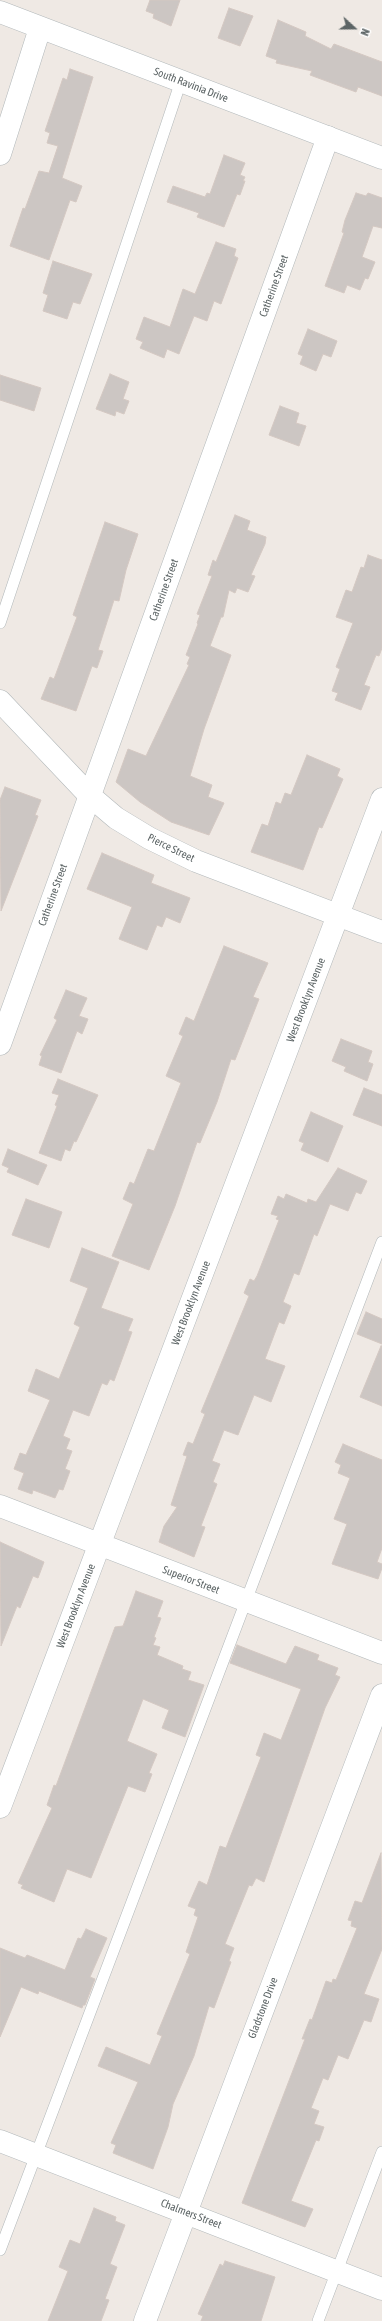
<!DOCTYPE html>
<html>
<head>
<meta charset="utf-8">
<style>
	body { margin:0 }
	#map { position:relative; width:382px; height:2321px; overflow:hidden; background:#efe9e4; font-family:"Asap Condensed",sans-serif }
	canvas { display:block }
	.north { position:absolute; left:334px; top:8px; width:40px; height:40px; -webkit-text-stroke:3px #fff; paint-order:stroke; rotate:111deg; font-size:11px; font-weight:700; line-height:16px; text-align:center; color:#5c6465 }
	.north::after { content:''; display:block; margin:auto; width:14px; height:18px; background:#5c6465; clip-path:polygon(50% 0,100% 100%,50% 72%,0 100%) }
</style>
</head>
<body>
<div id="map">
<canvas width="382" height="2321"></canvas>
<div class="north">N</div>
</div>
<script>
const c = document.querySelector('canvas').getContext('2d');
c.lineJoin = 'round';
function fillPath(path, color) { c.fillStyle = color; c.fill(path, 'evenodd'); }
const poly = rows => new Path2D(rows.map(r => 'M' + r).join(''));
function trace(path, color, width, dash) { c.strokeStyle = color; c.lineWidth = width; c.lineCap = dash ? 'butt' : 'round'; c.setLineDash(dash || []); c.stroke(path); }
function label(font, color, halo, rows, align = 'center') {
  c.font = font + ' "Asap Condensed",sans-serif'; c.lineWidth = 3; c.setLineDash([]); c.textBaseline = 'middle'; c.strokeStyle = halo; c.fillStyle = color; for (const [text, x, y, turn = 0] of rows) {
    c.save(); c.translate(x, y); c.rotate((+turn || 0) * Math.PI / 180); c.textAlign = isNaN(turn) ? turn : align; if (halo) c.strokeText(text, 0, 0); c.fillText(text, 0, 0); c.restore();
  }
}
const building = poly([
	[150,0,180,0,171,26,153,18,154,14,146,11,150,0],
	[229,8,253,16,240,46,218,38,229,8],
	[278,20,306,32,305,36,331,49,334,44,382,62,382,96,358,87,356,92,310,75,312,71,276,63,277,60,266,56,278,20],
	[70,69,93,77,62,178,82,186,76,202,70,200,49,260,10,246,23,208,25,209,39,171,49,173,58,146,47,143,50,133,45,131,63,78,67,80,70,69],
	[224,155,245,163,240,175,245,177,243,181,245,181,240,195,237,194,224,227,197,217,199,213,167,202,173,186,205,197,207,193,210,194,224,155],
	[356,193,366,196,368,193,382,198,382,228,373,226,362,257,375,262,368,279,365,278,360,290,347,285,344,293,325,286,344,233,342,232,345,220,356,193],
	[216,242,236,249,234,256,238,258,221,304,214,301,207,321,194,316,179,354,167,349,164,358,140,348,143,342,136,339,144,317,170,327,183,289,195,294,216,242],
	[53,261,92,274,80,304,73,302,67,319,43,311,48,295,43,293,53,261],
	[308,329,337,341,331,357,323,354,316,371,300,364,303,356,298,354,308,329],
	[110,374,129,382,123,399,129,401,124,414,116,411,115,416,96,409,110,374],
	[0,375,41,388,34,411,0,400,0,375],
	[280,406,299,413,296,423,306,426,299,446,269,435,280,406],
	[235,515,250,521,247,530,266,537,265,544,251,575,255,576,248,592,237,588,235,593,229,590,223,617,221,617,210,646,231,655,204,729,190,776,212,785,208,797,224,803,209,835,171,822,140,802,116,782,128,749,146,756,189,665,187,664,190,657,186,655,198,624,197,623,200,615,197,614,212,576,208,575,213,560,216,562,235,515],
	[105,522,138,534,126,570,119,601,114,600,98,650,103,651,97,668,92,666,76,711,41,699,50,677,54,679,77,617,73,615,105,522],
	[368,555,382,560,382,648,379,656,376,655,364,685,370,687,361,710,335,700,338,693,332,691,340,669,336,667,353,623,336,617,346,590,352,592,361,567,364,568,368,555],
	[307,755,340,769,337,776,343,779,322,828,319,827,303,870,251,852,262,824,268,826,276,802,281,804,285,793,291,795,307,755],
	[5,787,41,800,35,815,38,816,1,911,0,800,5,787],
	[102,853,154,875,151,883,190,898,180,923,166,917,162,927,157,925,147,950,119,939,132,907,87,889,102,853],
	[224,946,268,963,253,997,259,999,235,1060,231,1059,217,1102,200,1143,197,1142,175,1206,149,1270,112,1256,133,1204,123,1199,130,1182,134,1184,148,1149,154,1151,181,1083,166,1076,183,1036,179,1034,186,1017,194,1021,224,946],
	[66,990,87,998,79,1016,88,1019,82,1034,77,1031,61,1073,39,1065,42,1056,40,1055,57,1020,54,1018,66,990],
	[341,1039,372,1051,368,1062,373,1064,367,1081,344,1071,346,1067,332,1061,341,1039],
	[58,1079,98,1095,76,1142,74,1141,70,1151,65,1149,61,1161,39,1153,57,1106,55,1105,59,1095,52,1093,58,1079],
	[364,1088,382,1095,382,1126,353,1115,364,1088],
	[311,1112,343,1126,328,1162,301,1150,304,1143,299,1141,311,1112],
	[8,1149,47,1165,38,1185,7,1172,9,1168,2,1165,8,1149],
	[338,1168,367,1181,361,1194,356,1192,348,1211,330,1204,317,1236,314,1234,299,1275,294,1273,283,1302,291,1306,284,1324,279,1322,265,1359,285,1366,271,1402,254,1395,238,1435,224,1430,212,1461,220,1464,213,1482,217,1484,201,1526,205,1527,194,1557,159,1542,164,1526,177,1507,171,1505,187,1456,183,1455,188,1442,193,1444,205,1414,201,1412,249,1296,244,1293,250,1279,254,1281,257,1276,279,1220,276,1219,278,1216,271,1214,278,1196,284,1199,286,1194,307,1203,308,1199,316,1202,338,1168],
	[26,1199,62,1212,49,1248,12,1235,26,1199],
	[82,1248,119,1262,101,1308,133,1319,128,1331,132,1332,114,1381,110,1379,107,1385,102,1383,89,1416,73,1410,63,1436,70,1439,66,1449,72,1451,65,1469,70,1471,63,1490,59,1489,55,1498,33,1490,32,1494,18,1489,24,1473,14,1469,20,1453,26,1455,50,1400,28,1391,36,1369,59,1379,80,1327,74,1324,88,1288,70,1281,82,1248],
	[366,1312,382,1319,382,1344,357,1334,366,1312],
	[381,1346,382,1346,382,1406,360,1397,381,1346],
	[343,1444,382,1460,382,1548,377,1562,382,1564,382,1568,378,1579,332,1564,347,1524,334,1519,350,1478,338,1473,341,1465,335,1462,343,1444],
	[0,1542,44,1562,38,1578,33,1576,20,1608,17,1606,1,1646,0,1542],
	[136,1591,163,1601,157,1617,161,1618,154,1637,156,1638,153,1645,160,1647,157,1655,183,1666,182,1669,191,1672,188,1680,204,1685,185,1737,162,1728,169,1710,143,1699,127,1741,157,1754,149,1773,152,1774,145,1792,128,1786,91,1878,67,1869,54,1902,21,1888,23,1885,18,1883,52,1808,47,1805,54,1785,56,1786,115,1627,123,1626,136,1591],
	[237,1645,286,1664,295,1646,319,1655,317,1660,338,1668,335,1675,340,1677,325,1708,264,1882,256,1878,252,1886,249,1885,225,1944,234,1948,229,1961,231,1962,214,2008,209,2006,194,2056,173,2104,168,2127,153,2169,113,2153,116,2145,111,2143,138,2082,98,2066,106,2047,150,2065,162,2036,157,2034,190,1954,186,1952,198,1917,194,1915,196,1909,188,1906,199,1881,207,1885,220,1846,226,1848,261,1757,256,1755,264,1733,281,1740,301,1689,230,1663,237,1645],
	[381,1853,382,1949,364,1994,379,1999,371,2022,364,2020,348,2059,338,2055,328,2080,323,2078,311,2108,319,2111,314,2124,324,2127,319,2141,316,2140,291,2201,313,2209,305,2227,242,2203,305,2039,302,2039,310,2019,312,2020,326,1981,332,1983,333,1979,336,1980,357,1928,351,1926,352,1921,348,1920,355,1901,362,1903,381,1853],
	[86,1929,107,1938,90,1977,95,1979,85,2005,83,2005,82,2008,39,1991,38,1994,21,1987,0,2037,0,1948,25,1958,27,1955,65,1970,78,1938,81,1939,86,1929],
	[94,2208,116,2217,115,2221,125,2225,110,2264,117,2267,105,2299,109,2300,101,2321,48,2321,68,2271,59,2267,70,2240,80,2244,94,2208],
	[225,2261,275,2277,261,2321,201,2321,203,2316,198,2314,220,2264,223,2266,225,2261]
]);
fillPath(building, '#ccc6c3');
trace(building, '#d4c8c2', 1);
const service = poly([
	[0,623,181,81],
	[0,2250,382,1242],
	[318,2321,382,2152]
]);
const minor = poly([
	[0,154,40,28],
	[0,701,89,795,116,818,149,838,196,861,382,932],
	[0,1044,328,137],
	[0,1506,382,1653],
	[0,1807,382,799],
	[0,2141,382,2289],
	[145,2321,382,1695]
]);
const tertiary = poly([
	[0,12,382,158]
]);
trace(service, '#b2b8ba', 12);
trace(minor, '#b2b8ba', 23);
trace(tertiary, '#b2b8ba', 23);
trace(service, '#fff', 11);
trace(minor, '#fff', 22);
trace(tertiary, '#fff', 22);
label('11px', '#5c6465', '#fff', [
	["South Ravinia Drive",191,85,21],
	["Catherine Street",274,286,-70],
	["Catherine Street",164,590,-70],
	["Pierce Street",171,848,26],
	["Catherine Street",53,895,-70],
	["West Brooklyn Avenue",306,1000,-69],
	["West Brooklyn Avenue",191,1303,-69],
	["Superior Street",191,1580,21],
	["West Brooklyn Avenue",76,1606,-69],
	["Gladstone Drive",263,2008,-69],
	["Chalmers Street",191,2214,21]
]);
</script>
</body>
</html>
